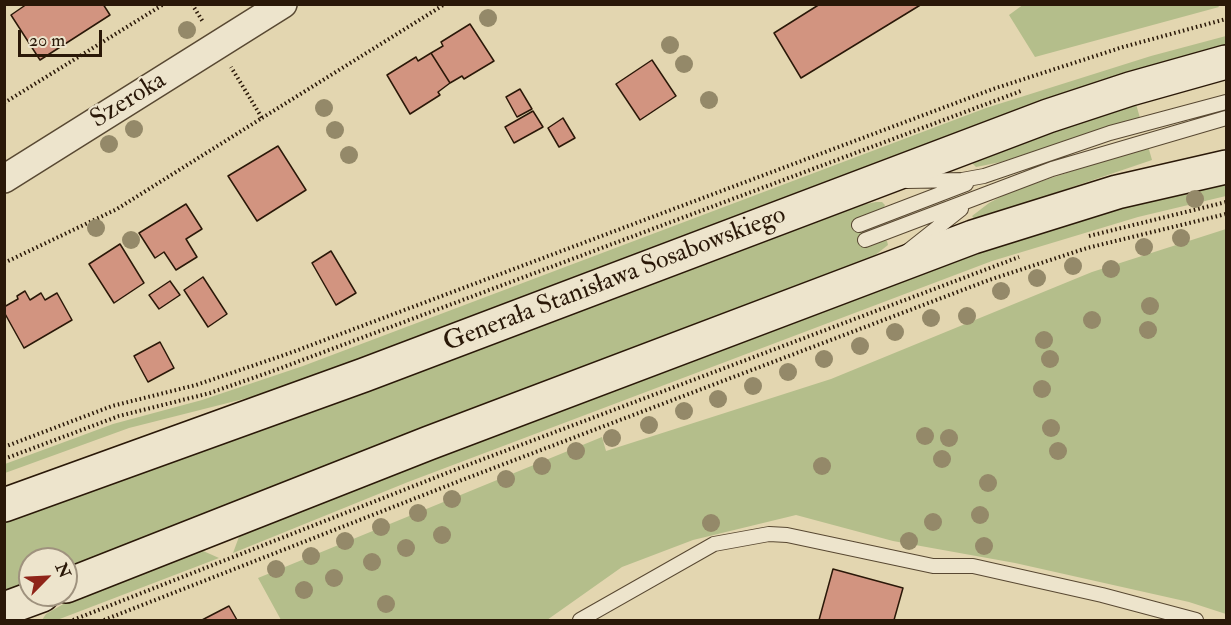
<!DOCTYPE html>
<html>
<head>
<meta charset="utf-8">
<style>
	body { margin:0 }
	#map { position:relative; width:1231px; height:625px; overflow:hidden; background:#e3d6b0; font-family:"IM FELL Double Pica",serif }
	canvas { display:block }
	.frame { position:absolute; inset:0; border:6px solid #2a1808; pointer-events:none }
	.north { position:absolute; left:18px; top:547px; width:60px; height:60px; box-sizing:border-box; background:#ede4cc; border:2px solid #9f927e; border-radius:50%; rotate:66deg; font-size:16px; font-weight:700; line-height:24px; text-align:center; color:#2a1808 }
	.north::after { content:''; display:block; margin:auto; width:21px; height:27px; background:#8f2418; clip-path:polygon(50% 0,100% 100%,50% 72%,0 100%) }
	.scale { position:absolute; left:18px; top:30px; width:84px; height:27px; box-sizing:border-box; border:3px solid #2a1808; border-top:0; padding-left:8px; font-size:18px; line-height:21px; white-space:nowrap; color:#2a1808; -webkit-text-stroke:4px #ede4cc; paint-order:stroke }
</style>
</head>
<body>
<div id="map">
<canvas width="1231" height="625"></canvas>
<div class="frame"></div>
<div class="north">N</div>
<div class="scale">20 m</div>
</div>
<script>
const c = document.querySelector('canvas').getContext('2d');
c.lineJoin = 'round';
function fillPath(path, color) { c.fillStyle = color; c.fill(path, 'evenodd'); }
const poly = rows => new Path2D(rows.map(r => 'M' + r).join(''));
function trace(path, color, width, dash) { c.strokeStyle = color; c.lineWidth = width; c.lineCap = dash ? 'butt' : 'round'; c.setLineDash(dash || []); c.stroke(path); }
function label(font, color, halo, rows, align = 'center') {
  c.font = font + ' "IM FELL Double Pica",serif'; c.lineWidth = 4.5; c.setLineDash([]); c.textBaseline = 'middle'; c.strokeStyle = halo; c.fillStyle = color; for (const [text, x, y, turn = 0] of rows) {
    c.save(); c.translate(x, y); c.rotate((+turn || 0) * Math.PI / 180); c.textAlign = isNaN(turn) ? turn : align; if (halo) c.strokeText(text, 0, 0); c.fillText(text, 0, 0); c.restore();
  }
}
fillPath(poly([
	[1024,4,1217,4,1219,7,1035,57,1009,15],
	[1226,36,1226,51,271,392,129,428,5,473,5,464,113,424,202,400,303,366,986,108,1151,56],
	[1136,104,1140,118,1001,162,976,167,972,163,1040,135],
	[1148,146,1152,160,975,220,972,216,989,203,1012,191],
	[1226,182,1226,196,1138,217,992,261,408,482,233,553,240,534,325,499,988,247,1068,221],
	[876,202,882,202,885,205,883,209,857,219,867,245,883,240,887,241,888,245,869,260,66,571,66,559,30,559,30,584,5,593,5,519,847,208],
	[1226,229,1226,614,1189,602,1015,563,893,541,796,515,693,540,622,567,547,620,281,620,258,578,602,437,606,451,831,379,1092,272],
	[201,550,219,558,57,620,42,620,46,614,72,599]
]), '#b4be8b');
const building = poly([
	[27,4,103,4,110,15,40,60,11,15,27,4],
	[820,4,922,4,801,78,774,33,820,4],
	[470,24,494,61,464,79,462,76,450,83,431,53,443,46,441,42,470,24],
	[431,53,450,83,438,92,440,95,410,114,387,75,416,57,418,61,431,53],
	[652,60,676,96,640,120,616,84,652,60],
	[520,89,532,109,517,117,506,97,520,89],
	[533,111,543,127,514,143,505,127,533,111],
	[563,118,575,138,559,147,548,128,563,118],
	[278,146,306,190,257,221,228,176,278,146],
	[186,204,202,229,186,239,197,257,176,270,164,252,155,258,139,233,186,204],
	[120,244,144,283,114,303,89,264,120,244],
	[331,251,356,293,336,305,312,263,331,251],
	[203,277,227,314,208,327,184,290,203,277],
	[170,281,180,295,159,309,149,295,170,281],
	[25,291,30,300,41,293,45,300,57,293,72,320,24,348,4,312,4,307,18,299,17,296,25,291],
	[160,342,174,368,148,382,134,356,160,342],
	[833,569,903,588,894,620,819,620,833,569],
	[229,606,237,620,202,620,229,606]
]);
fillPath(building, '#d29480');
trace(building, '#2a1808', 1.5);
const lane = poly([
	[907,181,962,180,984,176,1110,133,1226,102],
	[859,225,966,184],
	[865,240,1052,169,1226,118],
	[908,251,961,209],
	[580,620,714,544,769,534,787,535,933,566,973,566,1102,595,1196,620]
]);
const street = poly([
	[4,179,283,4]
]);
const secondary = poly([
	[4,505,364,375,1048,116,1130,89,1226,62],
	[66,586,429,443,973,237,1117,192,1226,167],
	[4,609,42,595]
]);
trace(lane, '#584832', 16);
trace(street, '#584832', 30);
trace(secondary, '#2a1808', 36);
trace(poly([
	[192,4,203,22],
	[4,103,164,4],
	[262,118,445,4],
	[1089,236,1226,202],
	[4,263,117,209,262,118,231,67],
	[4,447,112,406,196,385,290,353,993,89,1123,47,1226,19],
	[4,459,119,416,210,393,281,368,1021,91],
	[73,620,457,469,1019,257],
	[104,620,462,480,989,280,1087,248,1226,214]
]), '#2a1808', 4, [1.5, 3]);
trace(lane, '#ede4cc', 14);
trace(street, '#ede4cc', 27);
trace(secondary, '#ede4cc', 33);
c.fillStyle = '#948969';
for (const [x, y] of [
	[488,18],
	[187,30],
	[670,45],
	[684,64],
	[709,100],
	[324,108],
	[134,129],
	[335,130],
	[109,144],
	[349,155],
	[1195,199],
	[96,228],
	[1181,238],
	[131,240],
	[1144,247],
	[1073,266],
	[1111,269],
	[1037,278],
	[1001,291],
	[1150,306],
	[967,316],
	[931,318],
	[1092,320],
	[1148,330],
	[895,332],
	[1044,340],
	[860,346],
	[824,359],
	[1050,359],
	[788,372],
	[753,386],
	[1042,389],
	[718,399],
	[684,411],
	[649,425],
	[1051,428],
	[925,436],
	[612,438],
	[949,438],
	[576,451],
	[1058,451],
	[942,459],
	[542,466],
	[822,466],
	[506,479],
	[988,483],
	[452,499],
	[418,513],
	[980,515],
	[933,522],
	[711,523],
	[381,527],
	[442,535],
	[345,541],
	[909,541],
	[984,546],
	[406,548],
	[311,556],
	[372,562],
	[276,569],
	[334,578],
	[304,590],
	[386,604]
]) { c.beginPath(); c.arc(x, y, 9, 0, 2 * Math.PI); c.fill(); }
label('26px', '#2a1808', '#ede4cc', [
	["Szeroka",129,101,-32],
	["Generała Stanisława Sosabowskiego",615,280,-21]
]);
</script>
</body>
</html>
